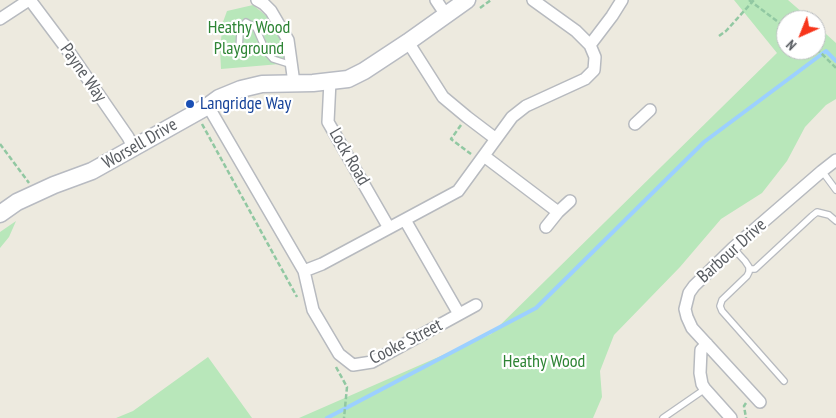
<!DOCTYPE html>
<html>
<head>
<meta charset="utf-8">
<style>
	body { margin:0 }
	#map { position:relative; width:836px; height:418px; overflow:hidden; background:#edeadf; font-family:"PT Sans Narrow",sans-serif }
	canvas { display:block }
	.north { position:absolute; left:776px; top:10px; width:50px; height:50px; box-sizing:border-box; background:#fff; border:1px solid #bcbec0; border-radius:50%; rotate:224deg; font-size:14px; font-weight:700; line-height:20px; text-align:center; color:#585c61 }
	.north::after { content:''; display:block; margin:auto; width:18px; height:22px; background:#f7351b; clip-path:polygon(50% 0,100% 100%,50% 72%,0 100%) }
</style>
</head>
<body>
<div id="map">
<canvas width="836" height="418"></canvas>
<div class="north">N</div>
</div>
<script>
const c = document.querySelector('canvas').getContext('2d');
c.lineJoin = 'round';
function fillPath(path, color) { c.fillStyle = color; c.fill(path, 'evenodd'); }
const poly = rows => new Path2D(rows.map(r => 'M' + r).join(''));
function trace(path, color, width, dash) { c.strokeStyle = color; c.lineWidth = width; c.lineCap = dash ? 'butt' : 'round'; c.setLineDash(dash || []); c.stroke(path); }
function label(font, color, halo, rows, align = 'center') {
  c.font = font + ' "PT Sans Narrow",sans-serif'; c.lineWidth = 4.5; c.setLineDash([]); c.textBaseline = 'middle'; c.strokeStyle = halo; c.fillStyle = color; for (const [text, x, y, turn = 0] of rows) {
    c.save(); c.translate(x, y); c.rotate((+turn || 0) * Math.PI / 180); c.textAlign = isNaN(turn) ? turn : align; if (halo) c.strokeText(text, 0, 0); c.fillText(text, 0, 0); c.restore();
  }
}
fillPath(poly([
	[734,0,788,0,811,20,786,20,786,50,816,50,816,25,836,43,836,99,826,105,805,127,787,161,762,193,721,219,680,267,614,335,600,371,602,397,593,418,299,418,491,334,777,53],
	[253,5,269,18,280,38,287,61,280,64,221,69,220,49,223,22,227,11],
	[16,221,9,237,0,248,0,232],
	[208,357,252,418,116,418,133,411]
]), '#b8e7ba');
trace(poly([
	[327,418,536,308,704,142,826,51,836,61]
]), '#9cd0ff', 4);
const lane = poly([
	[239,52,240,30,246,22,256,28,266,51,273,59,292,65],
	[822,171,836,190],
	[733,248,745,261,749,267,749,272,747,276,722,300,720,306,722,311,784,381],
	[749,269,755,269,812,216,817,212,829,215,836,221],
	[663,418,705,389]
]);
const street = poly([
	[30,0,72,56,128,137,133,147],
	[257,0,264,4,271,11,288,40,294,83],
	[436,0,446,15],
	[0,19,29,0],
	[408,42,443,97,467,117,496,139],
	[590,45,612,16,622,0],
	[330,81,328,122,389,228],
	[208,106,304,271,313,310,339,354,353,365,372,362,476,305],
	[635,124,650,110],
	[484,156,558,212],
	[405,220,459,314],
	[546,227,558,212,570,201],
	[304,271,322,264,458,191,512,117,526,106,585,79,594,70,595,57,590,45,576,31,533,0],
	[707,344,701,350,700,373,702,384,705,389,731,418],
	[760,402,692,328,687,317,685,309,689,293,694,286,733,248,822,171,836,160]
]);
const secondary = poly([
	[0,214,17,202,54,185,92,171,208,106,219,98,241,89,262,84,313,83,348,79,364,71,408,42,467,0]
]);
trace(lane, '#b7babf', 8);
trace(street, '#b7babf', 14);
trace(secondary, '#b8bbc2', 19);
trace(poly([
	[749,0,786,28],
	[480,8,491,0],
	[719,36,726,31,754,0],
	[816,49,822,54,836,68],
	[202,124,297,297],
	[461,125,451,139,471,154],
	[0,144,29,183],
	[336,367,347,387,344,418],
	[746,403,744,406,746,418]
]), '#91c8a2', 2.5, [5, 2.5]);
trace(lane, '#fff', 5.5);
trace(street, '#fff', 11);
trace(secondary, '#fff', 16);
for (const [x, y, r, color] of [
	[190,104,5,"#1a4fb4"]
]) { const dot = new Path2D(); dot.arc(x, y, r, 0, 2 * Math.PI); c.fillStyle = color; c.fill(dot); trace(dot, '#fff', 2); }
label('18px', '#2d8434', '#fff', [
	["Heathy Wood",249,28],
	["Playground",249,49],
	["Heathy Wood",544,362]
]);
label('18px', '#585c61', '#fff', [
	["Payne Way",83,73,55],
	["Worsell Drive",140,144,-30],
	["Lock Road",349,157,60],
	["Barbour Drive",732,251,-42],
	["Cooke Street",406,342,-27]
]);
label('18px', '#164399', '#fff', [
	["Langridge Way",200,104]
], 'left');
</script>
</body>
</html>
